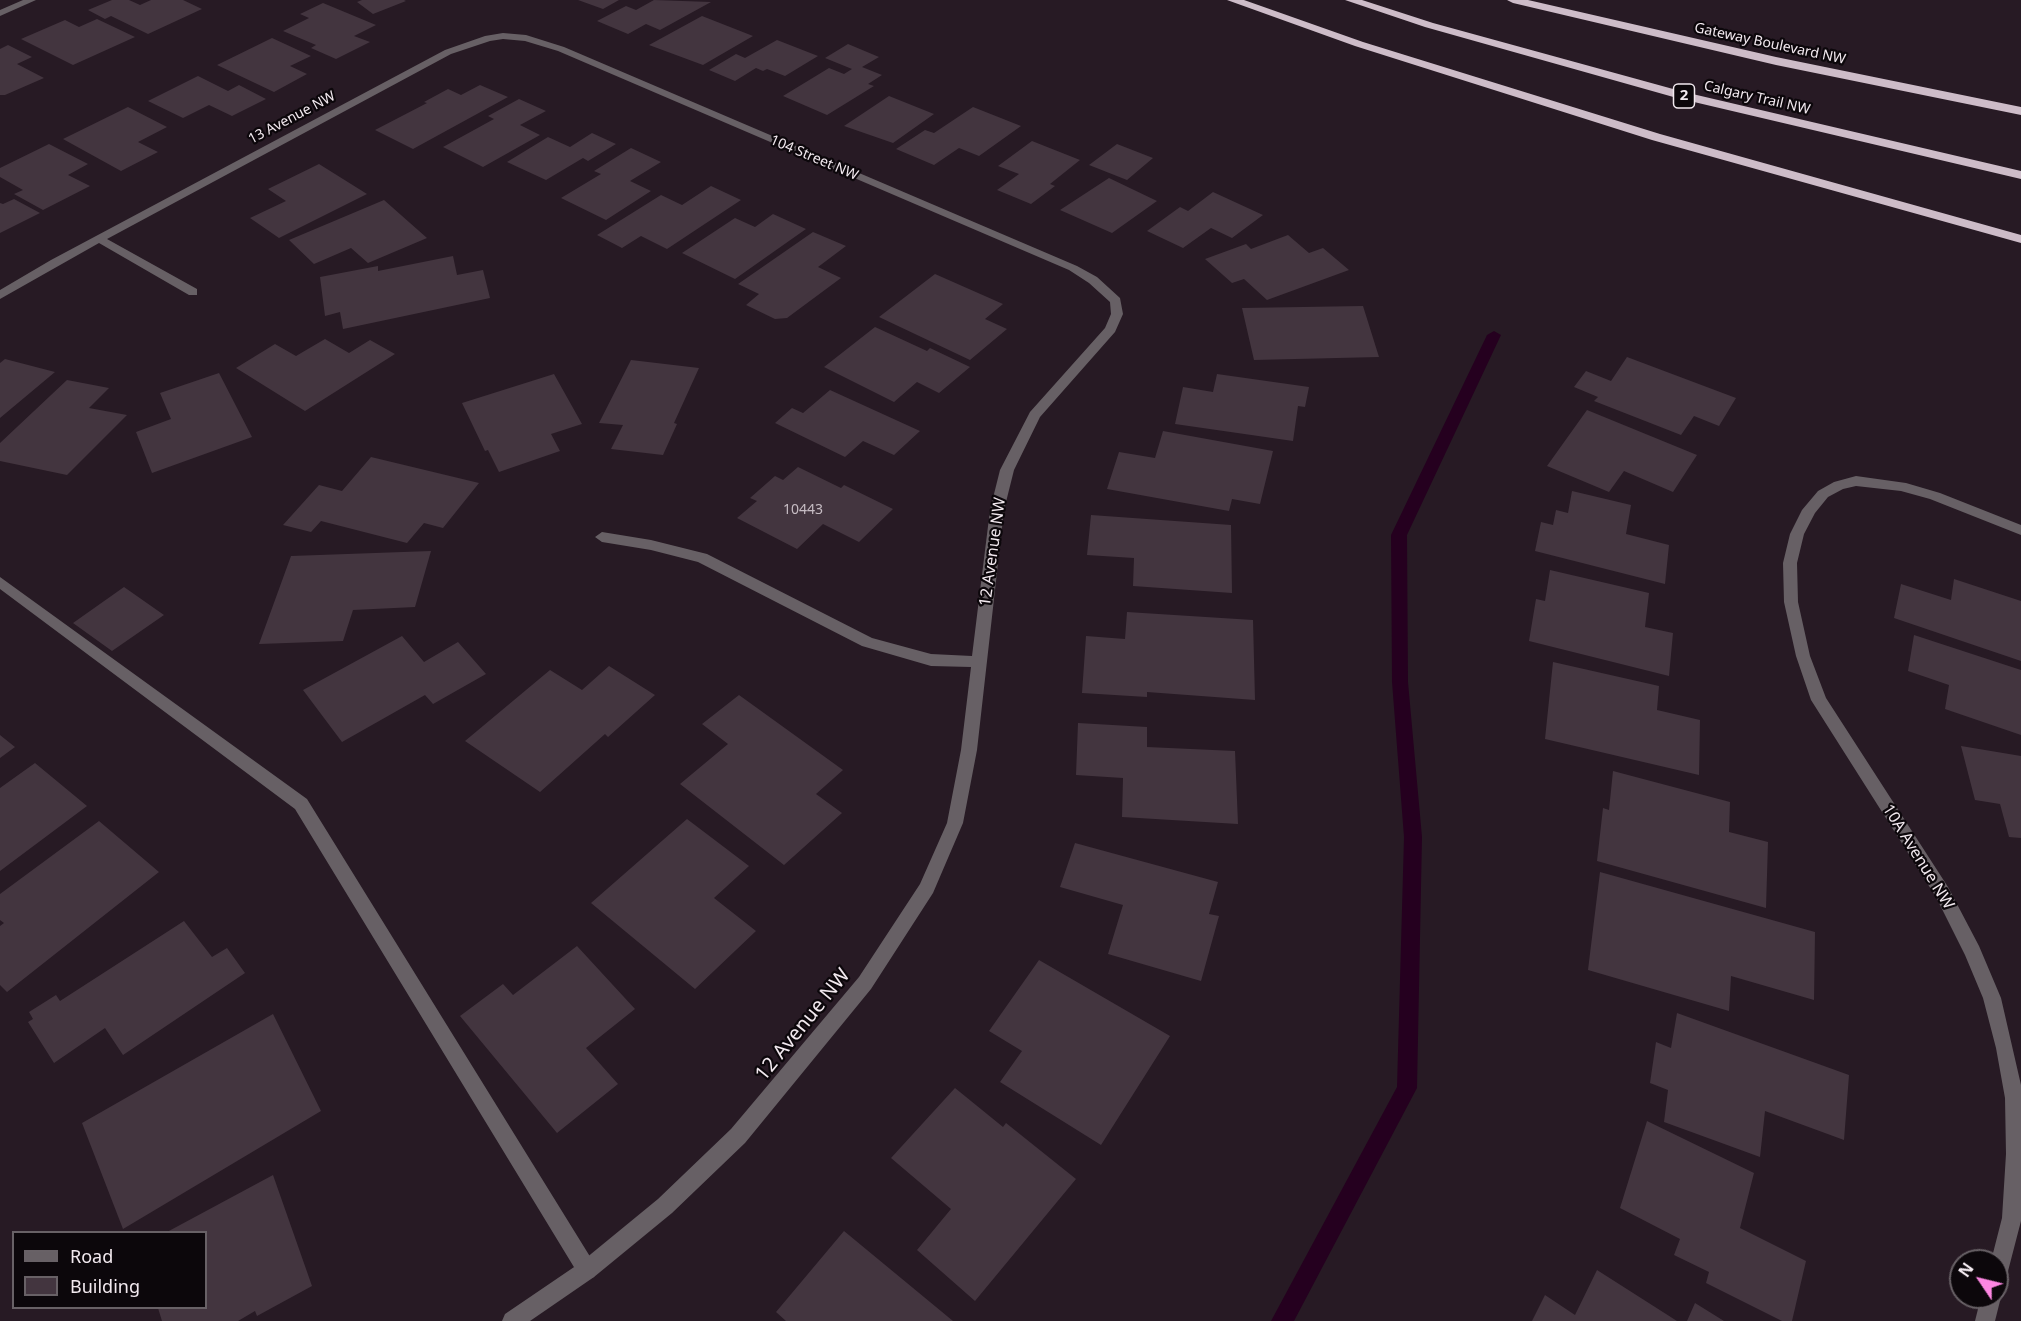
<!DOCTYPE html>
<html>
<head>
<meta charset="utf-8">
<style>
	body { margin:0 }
	#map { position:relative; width:2021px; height:1321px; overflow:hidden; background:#271a24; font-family:"Noto Sans",sans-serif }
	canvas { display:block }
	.legend { position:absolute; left:12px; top:1231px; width:195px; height:78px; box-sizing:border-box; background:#0c070b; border:2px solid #686166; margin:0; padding:8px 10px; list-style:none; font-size:18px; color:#f2e9ef }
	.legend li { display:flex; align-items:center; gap:12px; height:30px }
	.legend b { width:30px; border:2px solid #686166 }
	.north { position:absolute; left:1949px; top:1249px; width:60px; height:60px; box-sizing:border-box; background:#0c070b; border:2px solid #686166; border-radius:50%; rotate:305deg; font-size:16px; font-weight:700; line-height:24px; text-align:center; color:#f2e9ef }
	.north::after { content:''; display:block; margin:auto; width:21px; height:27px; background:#fd86e2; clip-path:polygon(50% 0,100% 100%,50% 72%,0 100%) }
</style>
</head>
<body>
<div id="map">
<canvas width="2021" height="1321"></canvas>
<ul class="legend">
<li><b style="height:8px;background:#676065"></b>Road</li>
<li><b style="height:16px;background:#43353f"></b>Building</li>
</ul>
<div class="north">N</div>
</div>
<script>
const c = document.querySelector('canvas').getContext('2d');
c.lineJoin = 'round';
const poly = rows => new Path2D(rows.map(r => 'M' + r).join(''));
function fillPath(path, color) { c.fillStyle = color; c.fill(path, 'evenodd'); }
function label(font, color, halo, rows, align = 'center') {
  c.font = font + ' "Noto Sans",sans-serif'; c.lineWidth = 4.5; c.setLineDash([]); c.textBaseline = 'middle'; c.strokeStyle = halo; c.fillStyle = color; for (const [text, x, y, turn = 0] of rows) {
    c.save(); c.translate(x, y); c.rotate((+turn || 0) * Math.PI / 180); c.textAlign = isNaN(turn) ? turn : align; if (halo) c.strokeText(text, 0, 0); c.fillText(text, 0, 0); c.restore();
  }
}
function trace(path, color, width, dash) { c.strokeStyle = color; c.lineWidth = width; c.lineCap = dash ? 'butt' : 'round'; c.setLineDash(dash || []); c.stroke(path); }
fillPath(poly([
	[1494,331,1501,335,1407,535,1408,682,1422,837,1417,1088,1294,1321,1271,1321,1397,1087,1404,837,1392,682,1391,535,1487,335,1494,331]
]), '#25001f');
fillPath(poly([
	[112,0,129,0,140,5,151,0,183,0,202,9,148,34,111,16,105,19,88,10],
	[362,0,404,0,406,1,373,14,357,2],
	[578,0,619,0,603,9],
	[654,0,711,2,660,30,646,24,628,34,597,21,626,6,636,10],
	[323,3,376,25,354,36,370,42,336,59,311,48,316,45,283,31,309,18,300,14],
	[702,16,753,36,703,65,649,45],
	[97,19,135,37,73,65,21,39,65,20,79,27],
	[272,38,311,56,290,66,307,74,274,92,217,65],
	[777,40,818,56,785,76,767,69,763,71,756,68,735,81,709,70,736,54,745,58],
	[848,44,879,57,862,67,882,75,868,84,874,86,827,115,783,96,829,68,844,74,852,69,825,58],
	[8,45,32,57,17,64,44,78,5,95,0,95,0,49],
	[198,76,228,91,239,85,266,99,232,116,209,105,183,118,148,101],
	[480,85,508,97,413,149,375,130,427,103,424,102,448,89,461,95],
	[889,96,934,114,893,143,844,126],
	[519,99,546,111,520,125,540,135,483,167,443,147,494,119,488,116],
	[128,107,167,127,138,142,158,152,121,171,63,139],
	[973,107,1021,126,979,156,959,148,934,165,896,149,925,130,934,133],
	[592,133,616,144,588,161,583,158,546,180,507,162,548,137,570,147],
	[1032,141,1080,160,1050,184,1055,186,1031,204,997,190,1019,174,998,166],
	[49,144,88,164,68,175,90,186,43,210,14,194,23,190,0,177,0,168],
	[1117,144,1153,158,1127,180,1089,165],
	[631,148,661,162,630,181,651,191,606,220,561,198,601,174,594,171],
	[319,164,367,194,279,238,250,218,286,201,268,189],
	[1109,178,1157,201,1112,233,1060,210],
	[711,186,741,200,667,249,641,236,622,248,597,235,661,195,682,205],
	[1213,192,1263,215,1232,238,1211,228,1183,248,1147,231,1180,207,1188,211],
	[14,199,40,213,0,233,0,203,3,204],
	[384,200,427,238,368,263,351,248,314,264,289,240],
	[773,214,806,229,735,279,682,253,735,218,755,227],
	[813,232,846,246,818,267,841,278,787,318,775,319,746,305,759,294,738,284],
	[1288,235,1309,253,1323,248,1349,270,1267,300,1244,279,1232,283,1205,259,1246,244,1251,249],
	[453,256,457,275,483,270,490,298,343,329,340,312,325,316,320,277,378,266,378,271],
	[935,274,1003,304,985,319,1007,329,970,360,879,317],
	[1363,306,1379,357,1254,360,1242,308],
	[875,327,927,351,930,348,970,367,939,393,917,382,894,402,824,367],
	[325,339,349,353,370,340,395,354,305,411,236,368,275,344,296,356],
	[1627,357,1736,398,1719,426,1694,416,1681,435,1594,401,1598,397,1574,387,1586,371,1611,381],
	[5,359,55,372,0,418,0,363],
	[631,360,699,368,674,423,677,424,663,455,611,449,623,425,599,423],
	[219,373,252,437,152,473,136,432,171,419,160,393],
	[554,374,582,424,551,434,560,451,499,472,488,450,485,451,462,403],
	[1217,374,1309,387,1305,407,1298,406,1293,441,1175,424,1183,387,1213,392],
	[67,380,109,388,89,408,127,415,67,475,0,461,0,443],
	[830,390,920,431,894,455,863,441,845,457,775,423,792,408,803,413],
	[1587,410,1697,455,1673,492,1624,471,1609,492,1547,466],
	[1163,431,1273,451,1260,504,1232,499,1229,511,1107,489,1119,452,1155,458],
	[371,457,479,483,443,528,424,523,407,543,321,521,311,532,283,525,319,485,342,491],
	[798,467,841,488,844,485,893,509,859,542,823,524,797,549,737,518,757,501,750,498,775,476,783,480],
	[1572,491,1631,505,1626,534,1669,545,1665,584,1535,551,1541,522,1553,525,1556,510,1568,513],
	[1091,515,1231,525,1232,593,1133,586,1134,558,1087,555],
	[431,551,415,607,353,610,343,641,259,644,291,556],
	[1550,570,1649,593,1645,627,1673,633,1669,676,1529,641,1536,599,1545,601],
	[1954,579,2021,601,2021,661,1894,618,1901,584,1951,600],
	[124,587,164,615,112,651,73,623],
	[1127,612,1253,620,1255,700,1147,692,1147,697,1082,693,1086,636,1125,639],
	[1914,635,2021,670,2021,735,1945,709,1949,685,1908,671],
	[402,636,424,662,458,642,486,674,433,704,425,695,342,742,303,690],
	[1553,662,1659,686,1657,710,1700,720,1699,775,1545,739],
	[609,666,655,695,608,737,605,734,540,792,465,741,550,670,582,690],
	[739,695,843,770,816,794,842,813,784,865,680,784,728,744,702,724],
	[1078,723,1147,727,1147,747,1235,751,1238,824,1122,817,1123,778,1076,775],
	[0,735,15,747,0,758],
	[1961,746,2021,756,2021,838,2009,837,2000,804,1975,800],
	[35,763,87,806,0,871,0,788],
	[1613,771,1730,802,1729,832,1768,842,1766,908,1597,861,1603,808,1609,810],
	[687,819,749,866,714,898,756,931,695,989,591,903],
	[99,821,159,872,7,992,0,985,0,926,4,923,0,920,0,894],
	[1075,843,1218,882,1209,914,1219,916,1201,981,1108,954,1123,905,1060,887],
	[1600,872,1815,932,1814,1000,1731,976,1729,1011,1588,970],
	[184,921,212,957,227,948,245,973,123,1055,105,1028,54,1063,28,1022,33,1019,29,1012,56,995,60,1001],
	[577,946,635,1009,586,1048,618,1084,557,1133,460,1016,503,984,513,995],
	[1039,960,1170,1036,1101,1145,1000,1082,1022,1051,989,1031],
	[1677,1013,1849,1075,1844,1140,1765,1111,1760,1157,1664,1122,1668,1090,1650,1083,1656,1042,1671,1048],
	[273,1014,321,1111,123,1229,82,1123],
	[955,1088,1003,1127,1006,1123,1076,1179,975,1301,917,1250,951,1209,891,1158],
	[1647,1121,1754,1173,1740,1228,1806,1261,1792,1321,1782,1321,1706,1283,1709,1272,1674,1255,1680,1239,1620,1208],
	[273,1175,312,1286,257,1316,255,1311,238,1321,162,1321,158,1308,206,1308,206,1232,167,1232],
	[844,1231,953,1321,786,1321,776,1312],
	[1597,1270,1677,1321,1532,1321,1545,1295,1575,1315],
	[1695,1303,1724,1321,1687,1321]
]), '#43353f');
fillPath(poly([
	[0,577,307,799,594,1263,597,1270,594,1277,587,1280,580,1277,295,809,0,589,0,577]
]), '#676065');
fillPath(poly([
	[23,0,36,0,0,16,0,10,23,0],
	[503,33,526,35,564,47,1077,266,1097,277,1120,298,1123,314,1115,332,1040,417,1014,470,1004,510,977,750,963,823,933,893,871,989,745,1143,672,1213,594,1277,530,1321,502,1321,505,1314,580,1263,658,1199,731,1129,859,977,920,884,947,823,961,750,971,667,931,666,862,646,698,562,651,550,602,542,595,537,602,532,651,540,707,554,872,638,931,654,972,656,990,510,1000,470,1030,412,1105,328,1111,314,1110,302,1089,283,1069,270,558,51,525,41,503,39,490,41,451,54,107,239,197,289,197,295,189,295,99,243,0,299,0,290,51,260,445,50,485,36,503,33],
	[1856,476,1906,483,1940,493,2021,525,2021,535,1930,499,1901,491,1856,486,1843,489,1828,497,1815,513,1804,534,1797,563,1798,602,1810,656,1826,698,1948,887,1979,946,2001,998,2021,1085,2021,1221,2007,1275,2004,1282,1997,1285,1997,1261,1991,1261,2002,1218,2006,1154,2005,1098,1996,1048,1983,998,1965,955,1936,897,1811,700,1796,656,1784,602,1783,563,1790,534,1802,510,1818,491,1834,482,1856,476],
	[1997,1289,2001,1297,1995,1321,1975,1321,1981,1297,1997,1297,1997,1289]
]), '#676065');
fillPath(poly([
	[1227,0,1244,0,1363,42,1660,134,2021,235,2021,243,1652,140,1355,46,1227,0],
	[1345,0,1362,0,1433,23,1684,92,2021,171,2021,179,1677,98,1425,27,1345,0],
	[1507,0,1528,0,1776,57,2021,107,2021,115,1776,65,1513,3,1507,0]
]), '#cdbcc8');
label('14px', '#f2e9ef', '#0c070b', [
	["Gateway Boulevard NW",1770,44,12],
	["Calgary Trail NW",1757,98,13],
	["13 Avenue NW",292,118,-28],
	["104 Street NW",814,158,23]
]);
label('14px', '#c6bcc3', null, [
	["10443",803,510]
]);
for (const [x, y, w] of [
	[1684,96,21]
]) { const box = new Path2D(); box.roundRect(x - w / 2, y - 12, w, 24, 4.5); c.fillStyle = '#0c070b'; c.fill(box); trace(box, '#f2e9ef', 1.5); }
label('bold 15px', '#f2e9ef', null, [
	["2",1684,96]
]);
label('16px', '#f2e9ef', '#0c070b', [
	["12 Avenue NW",993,552,-82],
	["10A Avenue NW",1918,857,58]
]);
label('20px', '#f2e9ef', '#0c070b', [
	["12 Avenue NW",803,1025,-51]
]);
</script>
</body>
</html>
